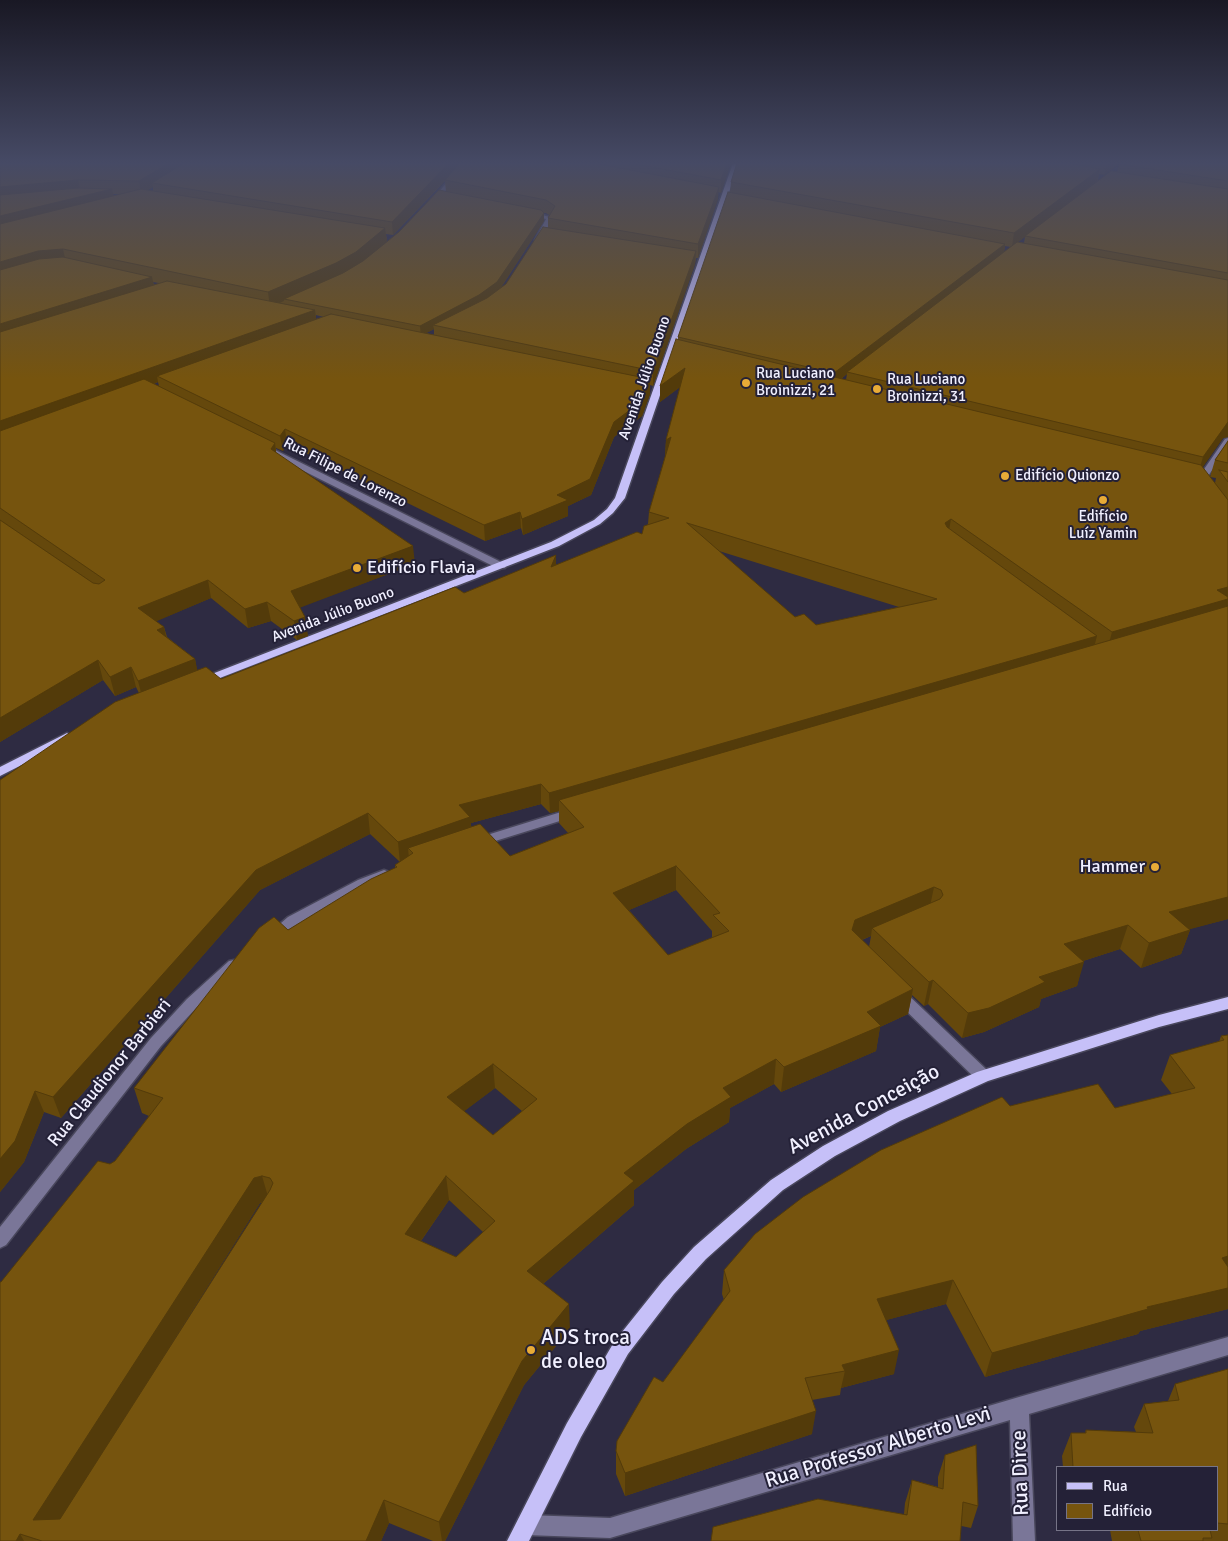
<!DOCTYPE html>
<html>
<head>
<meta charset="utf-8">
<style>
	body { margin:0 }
	#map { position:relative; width:1228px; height:1541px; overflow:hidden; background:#2e2b42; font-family:Signika,sans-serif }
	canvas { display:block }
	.legend { position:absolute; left:1056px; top:1466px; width:162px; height:65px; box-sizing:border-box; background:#242137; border:1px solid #767487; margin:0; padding:6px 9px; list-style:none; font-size:15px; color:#f1f0ff }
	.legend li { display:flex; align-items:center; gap:10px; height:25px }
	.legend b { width:25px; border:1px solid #767487 }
</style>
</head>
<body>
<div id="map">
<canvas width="1228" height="1541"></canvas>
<ul class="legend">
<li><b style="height:6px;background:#c6c0f8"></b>Rua</li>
<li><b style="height:14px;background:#76540e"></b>Edifício</li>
</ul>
</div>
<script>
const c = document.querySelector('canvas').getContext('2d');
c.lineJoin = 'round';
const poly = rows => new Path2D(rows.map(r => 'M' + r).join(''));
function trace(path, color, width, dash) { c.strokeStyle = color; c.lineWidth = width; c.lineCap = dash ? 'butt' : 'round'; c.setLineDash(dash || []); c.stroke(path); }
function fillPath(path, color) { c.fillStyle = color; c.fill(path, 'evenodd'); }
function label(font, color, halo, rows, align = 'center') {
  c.font = font + ' Signika,sans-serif'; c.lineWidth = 4; c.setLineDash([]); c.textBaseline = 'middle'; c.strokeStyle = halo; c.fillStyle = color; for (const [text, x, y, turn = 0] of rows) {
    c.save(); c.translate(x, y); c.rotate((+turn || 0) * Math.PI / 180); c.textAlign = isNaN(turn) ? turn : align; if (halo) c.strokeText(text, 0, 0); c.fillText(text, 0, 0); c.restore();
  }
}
const minor = poly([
	[464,163,470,163,433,205,429,205,429,203,464,163],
	[528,211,553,218,540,241,535,240,546,219,526,214,528,211],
	[1228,438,1228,447,1204,482,1198,482,1198,478,1225,439,1228,438],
	[269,447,505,564,506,566,505,568,497,568,266,452,265,450,269,447],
	[574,808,579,809,580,812,579,815,476,847,469,843,471,840,574,808],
	[384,870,389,872,391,875,389,878,368,886,298,925,278,940,268,940,266,936,288,917,358,880,384,870],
	[234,960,239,961,241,965,239,969,197,1007,161,1046,6,1245,0,1248,0,1227,151,1038,187,999,229,961,234,960],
	[899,989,904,991,989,1072,991,1076,989,1080,983,1082,977,1080,894,999,891,995,894,991,899,989],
	[1228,1337,1228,1355,1029,1414,1035,1541,1013,1541,1010,1420,610,1538,526,1535,519,1532,516,1525,519,1518,526,1515,610,1518,1019,1397,1228,1337]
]);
const major = poly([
	[733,163,739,163,625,498,613,513,600,524,559,546,207,683,199,683,197,681,199,679,551,542,594,520,607,509,615,498,733,163],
	[67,733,73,737,71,740,0,776,0,767,67,733],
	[1228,997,1228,1009,1159,1027,988,1081,900,1121,835,1156,783,1190,706,1259,674,1294,628,1354,581,1437,529,1541,507,1541,567,1423,614,1342,662,1282,694,1247,771,1180,823,1146,888,1111,977,1072,1159,1015,1228,997]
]);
trace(minor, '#49475c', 3);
trace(major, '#49475c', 3);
fillPath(minor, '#7a7698');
fillPath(major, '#c6c0f8');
fillPath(poly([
	[0,163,731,163,721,193,718,192,718,199,698,258,696,258,695,264,653,386,650,385,650,394,642,416,614,437,591,495,568,506,568,516,523,535,521,528,485,541,287,444,283,451,276,448,276,453,415,564,300,607,308,636,297,640,271,621,248,628,211,598,156,621,164,627,167,637,195,659,197,671,221,679,464,593,556,565,642,534,648,524,649,512,665,457,666,440,680,387,660,402,660,386,678,339,678,337,730,192,731,182,737,163,1120,163,1104,175,1099,174,1098,181,1117,172,1119,164,1228,163,1228,437,1223,438,1202,468,1215,483,1216,478,1210,477,1215,460,1228,441,1228,604,1227,606,1228,919,1189,929,1190,930,1181,954,1141,968,1120,949,1083,961,1077,986,1041,999,1039,1007,984,1032,962,1038,928,1004,924,1006,912,995,908,1014,880,1027,876,1051,781,1092,774,1084,730,1108,729,1122,686,1149,634,1190,634,1205,543,1284,570,1329,524,1385,445,1541,433,1541,389,1523,381,1541,0,1541,1,1282,110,1164,115,1161,149,1116,142,1113,134,1088,288,930,395,868,395,865,400,862,370,834,260,890,61,1118,44,1112,24,1162,0,1192,0,780,139,693,136,687,115,696,103,680,0,742],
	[445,181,446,192,399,232,363,261,387,241,386,234,393,235],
	[153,187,153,191,148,190],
	[113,194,121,194,114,196],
	[544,213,546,213,549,215,548,218,548,228,506,284,500,289,544,221],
	[1025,237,1024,243,1018,242,1023,238],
	[1005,246,1011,247,1004,252],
	[153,282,159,283,154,285],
	[316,315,324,317,316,319],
	[434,329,434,335,426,333],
	[847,374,846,380,841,379],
	[158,382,159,386,154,384],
	[719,551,899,607,816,625,795,617],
	[541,804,550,813,559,811,559,823,568,833,510,856,471,827,471,823],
	[676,890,712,931,712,938,668,955,629,910],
	[871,936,869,947,862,940],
	[495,1088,522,1111,493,1135,464,1111],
	[449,1200,483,1232,456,1257,421,1241],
	[260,1203,262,1203,138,1397],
	[1228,1035,1228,1309,1140,1331,1138,1334,985,1377,946,1304,886,1320,894,1374,841,1388,840,1395,812,1400,812,1434,625,1496,616,1474,616,1451,663,1382,724,1300,722,1294,724,1270,1010,1106,1115,1108,1172,1094,1161,1080,1170,1055,1219,1042,1221,1036],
	[1228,1369,1228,1541,1112,1541,1110,1530,1217,1530,1217,1467,1063,1467,1062,1456,1071,1433,1085,1433,1086,1430,1136,1432,1134,1427,1144,1404,1168,1401,1175,1384],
	[945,1455,978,1506,971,1528,904,1514,905,1503,912,1480,938,1487,938,1477]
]), '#65480c');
fillPath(poly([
	[169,163,191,163,152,183,153,187,141,194,139,181],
	[449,163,461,163,393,235,392,222],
	[727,163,731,163,721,193,721,180],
	[1107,163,1120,163,1104,175],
	[1100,169,1097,181,1012,247,1014,233],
	[78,180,81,193,0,200,0,187],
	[719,187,718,199,698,258,698,244],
	[112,189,115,202,0,230,0,216],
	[544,213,544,221,498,292,480,304,433,325,434,329,421,336,420,326],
	[385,228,387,241,358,265,338,277,284,299,284,301,270,307,268,292],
	[1005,244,1004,254,847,372,847,374,833,385,834,373],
	[63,249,66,263,0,277,0,262,38,251],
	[696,251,695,264,653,386,653,371],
	[152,277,155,291,0,340,0,324],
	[315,310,317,325,157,376,158,382,0,439,0,421],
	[685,368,684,384,660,402,660,386],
	[650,379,650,394,642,416,614,437,591,495,568,506,568,516,523,535,522,519,614,422],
	[1228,422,1228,437,1223,438,1198,474,1203,457],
	[285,429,287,444,283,451,280,436],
	[671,437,665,457,666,440],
	[275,443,277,460,271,449],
	[520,512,521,528,485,541,484,525],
	[951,519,948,536,945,523],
	[413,546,415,564,294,610,291,591],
	[556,555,556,573,551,567],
	[208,580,211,598,143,627,138,608],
	[1228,587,1228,604,1224,617,1107,651,1112,632,1217,590],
	[267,602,271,621,248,628,245,609],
	[305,617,308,636,297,640,294,621],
	[164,627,168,646,157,630],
	[1097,636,1092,655,559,800,559,811,550,813,549,793],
	[195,659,199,678,143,700,138,681],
	[98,660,103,680,0,742,0,718],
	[131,667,136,687,115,696,110,677],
	[541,784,541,804,471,823,472,838,413,853,408,848,409,859,400,863,398,842,459,805],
	[368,813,370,834,260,890,61,1118,53,1097,256,870],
	[676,866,676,890,613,917,613,893],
	[934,887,929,911,872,928,871,936,851,944,852,930,855,920],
	[1228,897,1228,919,1161,937,1169,912],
	[1128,925,1120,949,1058,969,1064,944],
	[1190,930,1181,954,1141,968,1149,943],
	[1084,962,1077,986,1041,999,1039,1007,984,1032,962,1038,968,1013,1039,977],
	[933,980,928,1004,924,1006,929,982],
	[913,989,908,1014,880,1027,876,1051,781,1092,784,1067,867,1012],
	[776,1059,774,1084,730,1108,729,1122,686,1149,634,1190,634,1205,529,1296,527,1271,624,1173,723,1088],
	[493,1064,495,1088,450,1122,447,1097],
	[35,1091,44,1112,24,1162,0,1192,0,1159],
	[262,1176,269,1200,260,1203,47,1541,33,1520,254,1178],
	[446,1176,449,1200,409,1258,405,1234],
	[1228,1256,1228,1278,1222,1258],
	[953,1280,946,1304,872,1324,877,1299],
	[1228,1288,1228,1309,1140,1331,1138,1334,985,1377,992,1353,1147,1307],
	[569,1304,570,1329,524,1385,445,1541,442,1541,439,1522,522,1361],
	[899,1350,894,1374,841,1388,845,1371,842,1365],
	[816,1411,812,1434,625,1496,625,1473],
	[384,1500,389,1523,381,1541,366,1541],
	[20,1534,24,1541,16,1541]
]), '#533b0a');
const building = poly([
	[0,163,169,163,139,181,78,180,0,187,0,163],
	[184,163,449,163,392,222,152,183,184,163],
	[460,163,594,163,719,187,698,244,548,218,555,206,546,200,445,180,460,163],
	[630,163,727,163,721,180,630,163],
	[737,163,1068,163,1100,169,1014,233,731,182,737,163],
	[1120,163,1228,163,1228,181,1119,164,1120,163],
	[1111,171,1228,189,1228,273,1025,236,1111,171],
	[78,188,112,189,0,216,0,195,78,188],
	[141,189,385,228,356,252,336,263,268,292,63,249,38,251,0,262,0,224,141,189],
	[439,190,541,210,544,213,497,282,479,295,420,326,284,299,343,273,363,261,399,232,439,190],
	[728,192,1005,244,834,373,678,337,728,192],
	[543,227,696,251,653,371,433,325,487,298,506,284,543,227],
	[1017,242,1228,280,1228,422,1203,457,847,372,1017,242],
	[63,257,152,277,0,324,0,270,39,259,63,257],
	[167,281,315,310,0,421,0,332,167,281],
	[331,314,650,379,642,401,614,422,590,479,557,495,568,500,522,519,520,512,484,525,285,429,280,436,157,376,331,314],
	[676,339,1201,465,1228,500,1228,587,1217,590,1228,597,1228,599,1112,632,951,519,945,523,947,527,1097,636,549,793,541,784,459,805,470,817,398,842,368,813,256,870,53,1097,35,1091,15,1141,0,1159,0,780,115,702,206,667,221,679,455,587,464,593,556,555,551,567,637,532,642,534,644,526,669,518,649,512,671,437,666,440,685,368,660,386,676,339],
	[687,523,937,599,816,625,804,614,795,617,687,523],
	[144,379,275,443,271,449,413,546,291,591,305,617,294,621,267,602,245,609,208,580,138,608,164,627,157,630,195,659,138,681,131,667,110,677,98,660,0,718,0,520,93,583,99,584,105,580,0,508,0,431,144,379],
	[1228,441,1228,463,1215,460,1228,441],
	[1219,470,1228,472,1228,482,1219,470],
	[1228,606,1228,897,1169,912,1190,930,1149,943,1128,925,1064,944,1084,962,1039,977,1045,982,989,1008,968,1013,933,980,929,982,872,928,940,899,943,895,941,890,934,887,855,920,852,930,913,989,867,1012,881,1026,784,1067,776,1059,723,1088,731,1097,687,1124,624,1173,634,1181,527,1271,569,1304,522,1361,439,1522,384,1500,366,1541,42,1541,20,1534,16,1541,0,1541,0,1282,1,1282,98,1161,110,1164,115,1161,163,1098,134,1088,259,928,274,917,288,930,371,879,397,867,395,865,413,853,408,848,480,824,510,856,584,827,559,800,1228,606],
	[676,866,720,913,713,915,729,931,668,955,613,893,676,866],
	[493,1064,537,1099,493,1135,447,1097,493,1064],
	[262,1176,270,1178,273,1183,270,1190,60,1519,33,1520,254,1178,262,1176],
	[446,1176,495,1221,456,1257,405,1234,446,1176],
	[1228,1035,1228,1256,1222,1258,1228,1267,1228,1288,1147,1307,1148,1309,992,1353,953,1280,877,1299,899,1350,842,1365,845,1371,805,1378,816,1411,625,1473,616,1451,617,1441,654,1377,663,1382,730,1291,724,1270,755,1234,803,1197,881,1150,1002,1097,1010,1106,1098,1084,1115,1108,1195,1088,1170,1055,1224,1040,1221,1036,1228,1035],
	[1228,1369,1228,1524,1217,1523,1217,1467,1073,1467,1071,1433,1086,1433,1086,1430,1153,1433,1144,1404,1179,1400,1175,1384,1228,1369],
	[976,1445,978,1506,963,1502,960,1541,711,1541,713,1527,818,1499,907,1515,912,1480,943,1489,945,1455,976,1445],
	[1138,1530,1210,1530,1212,1538,1203,1538,1203,1541,1141,1541,1138,1530]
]);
fillPath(building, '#76540e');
trace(building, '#533b0a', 1);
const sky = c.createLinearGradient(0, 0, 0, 379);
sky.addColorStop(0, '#191824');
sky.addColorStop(0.43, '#464a65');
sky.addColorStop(1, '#464a6500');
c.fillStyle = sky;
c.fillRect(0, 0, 1228, 379);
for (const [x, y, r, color] of [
	[746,383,5,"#e8ab37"],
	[877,389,5,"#e8ab37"],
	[1005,476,5,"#e8ab37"],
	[1103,500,5,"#e8ab37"],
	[357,568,5,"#e8ab37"],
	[1155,867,5,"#e8ab37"],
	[531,1350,5,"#e8ab37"]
]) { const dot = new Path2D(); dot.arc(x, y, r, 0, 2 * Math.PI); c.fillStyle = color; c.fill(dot); trace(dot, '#242137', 2); }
label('15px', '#f1f0ff', '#242137', [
	["Rua Luciano",756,374],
	["Broinizzi, 21",756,391],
	["Rua Luciano",887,380],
	["Broinizzi, 31",887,397],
	["Edifício Quionzo",1015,476],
	["Edifício",1103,517,"center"],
	["Luíz Yamin",1103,534,"center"]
], 'left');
label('15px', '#f1f0ff', '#242137', [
	["Avenida Júlio Buono",645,378,-71],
	["Rua Filipe de Lorenzo",345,473,27],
	["Avenida Júlio Buono",333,615,-21]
]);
label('18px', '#f1f0ff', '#242137', [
	["Edifício Flavia",367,568],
	["Hammer",1145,867,"right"]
], 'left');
label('18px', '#f1f0ff', '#242137', [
	["Rua Claudionor Barbieri",110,1073,-51]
]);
label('21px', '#f1f0ff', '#242137', [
	["Avenida Conceição",864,1110,-28],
	["Rua Professor Alberto Levi",878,1448,-17],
	["Rua Dirce",1021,1473,-92]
]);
label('21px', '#f1f0ff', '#242137', [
	["ADS troca",541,1338],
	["de oleo",541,1362]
], 'left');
</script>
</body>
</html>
